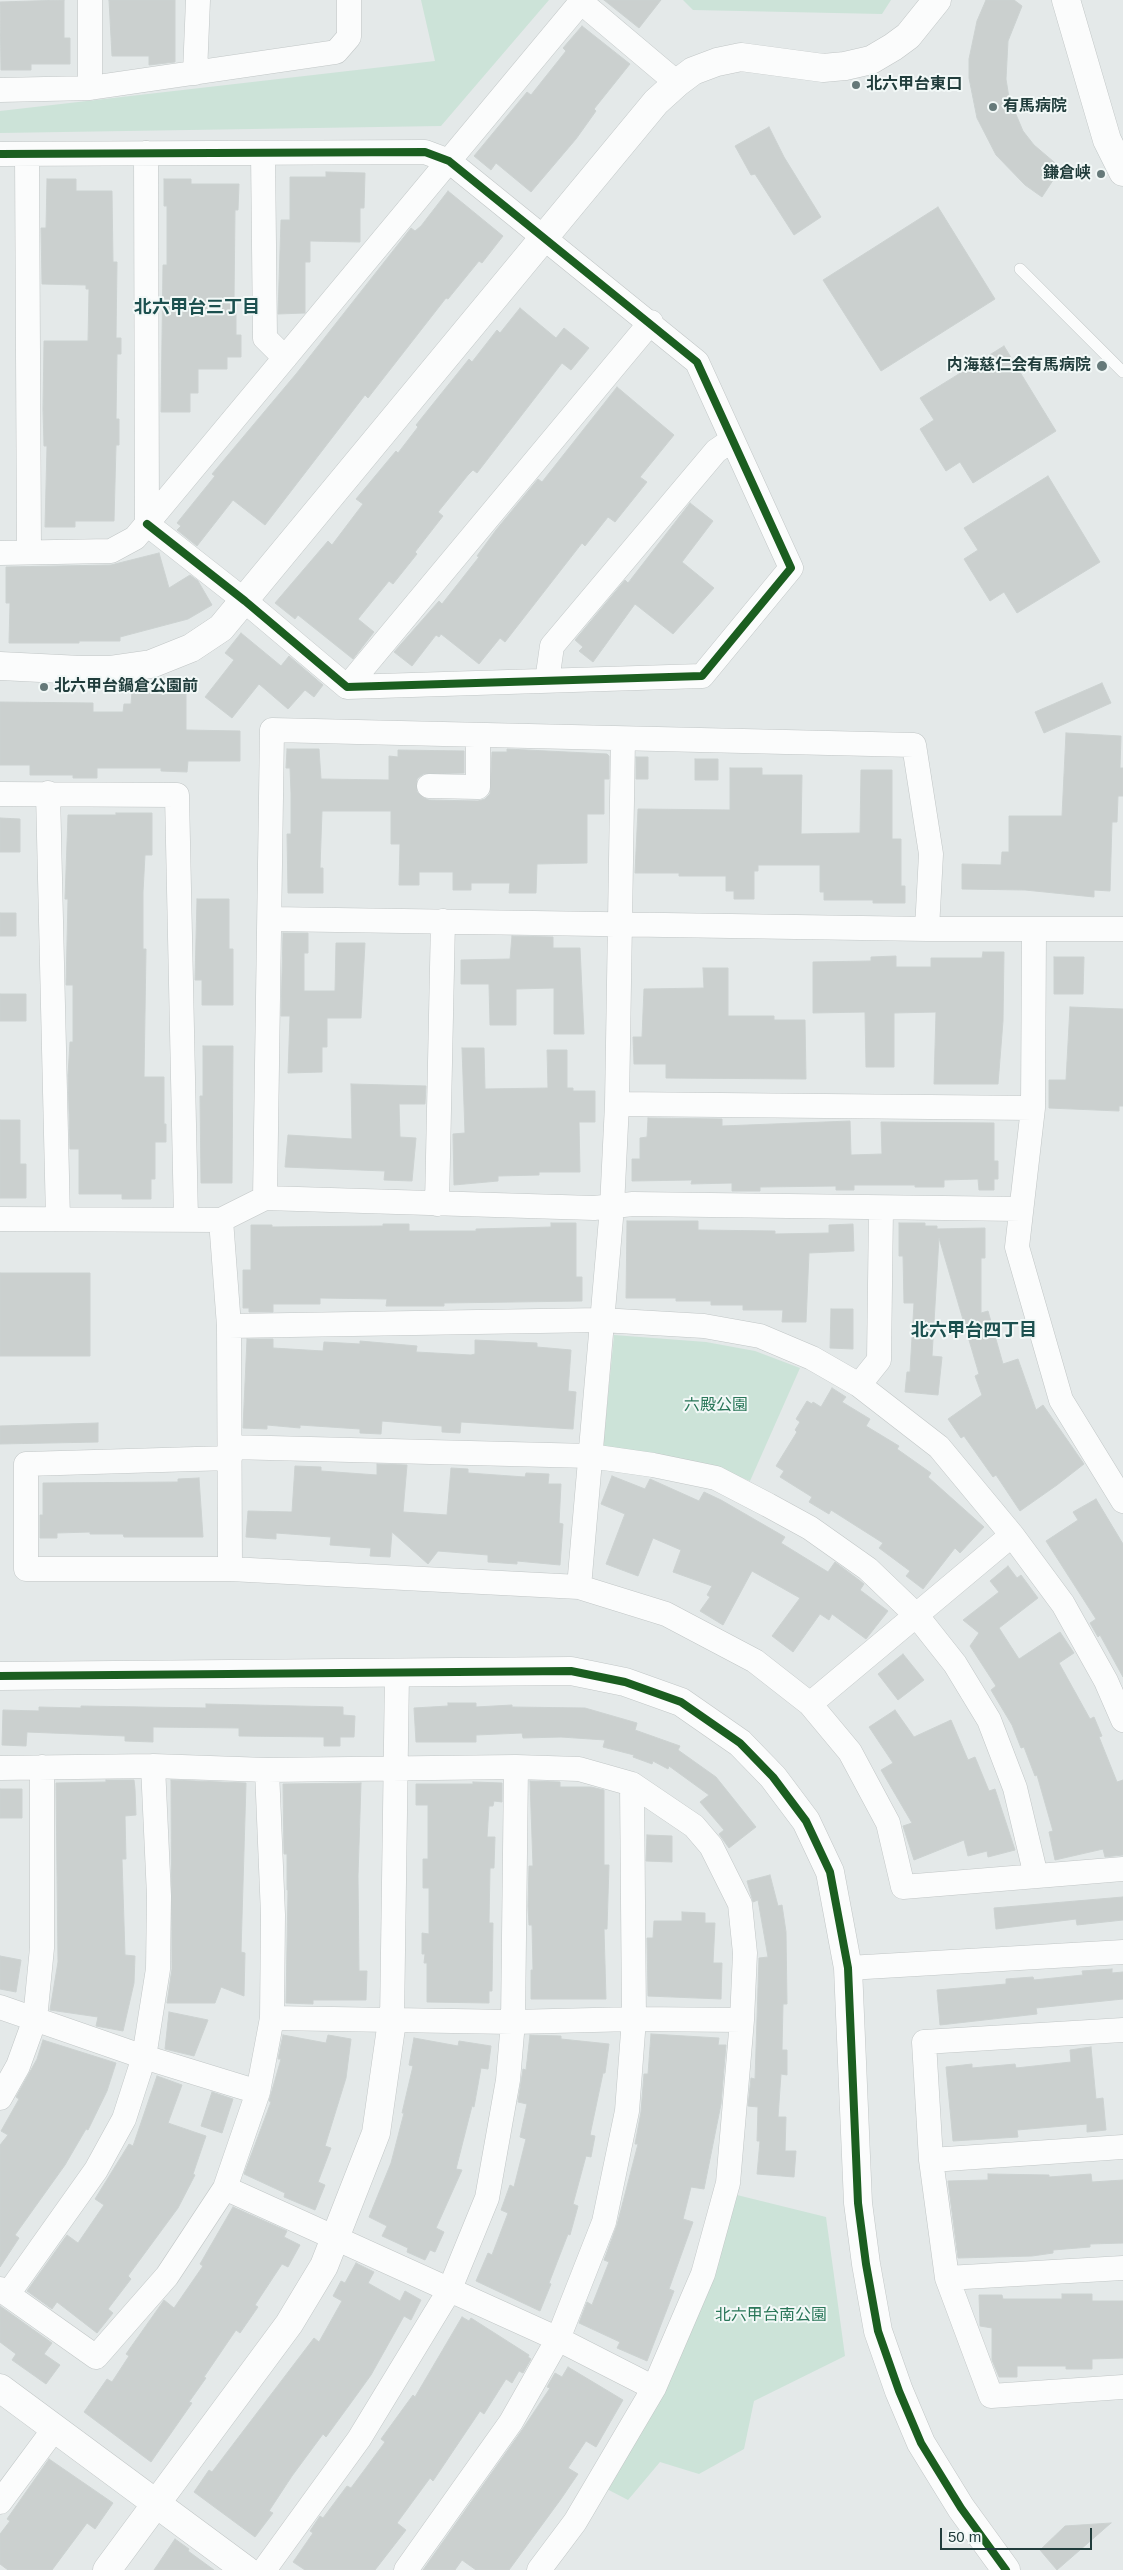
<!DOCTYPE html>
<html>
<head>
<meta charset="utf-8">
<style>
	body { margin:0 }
	#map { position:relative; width:1123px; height:2570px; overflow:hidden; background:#e4e9e9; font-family:Helvetica,sans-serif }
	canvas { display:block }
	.scale { position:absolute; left:940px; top:2528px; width:152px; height:22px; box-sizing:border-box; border:2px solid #213d3c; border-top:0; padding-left:6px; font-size:15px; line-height:18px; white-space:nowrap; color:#213d3c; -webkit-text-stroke:4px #f2f8f7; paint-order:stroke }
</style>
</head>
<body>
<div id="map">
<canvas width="1123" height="2570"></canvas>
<div class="scale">50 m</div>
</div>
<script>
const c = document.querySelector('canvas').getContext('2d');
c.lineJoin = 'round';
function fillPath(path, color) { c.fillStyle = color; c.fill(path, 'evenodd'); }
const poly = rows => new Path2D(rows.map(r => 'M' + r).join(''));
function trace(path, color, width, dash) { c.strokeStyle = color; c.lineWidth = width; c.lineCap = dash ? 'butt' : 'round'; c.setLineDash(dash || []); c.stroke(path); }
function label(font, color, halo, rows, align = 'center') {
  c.font = font + ' Helvetica,"Noto Sans JP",sans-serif'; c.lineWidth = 4; c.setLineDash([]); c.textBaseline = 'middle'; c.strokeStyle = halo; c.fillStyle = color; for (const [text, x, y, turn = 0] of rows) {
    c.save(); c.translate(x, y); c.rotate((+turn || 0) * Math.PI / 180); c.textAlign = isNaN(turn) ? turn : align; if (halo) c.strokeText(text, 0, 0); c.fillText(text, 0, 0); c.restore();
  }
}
fillPath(poly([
	[421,0,549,0,441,126,0,133,0,111,435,61],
	[683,0,891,0,882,14,693,10],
	[614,1335,706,1342,755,1351,800,1368,750,1481,715,1467,603,1447],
	[737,2195,826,2217,845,2356,754,2401,744,2449,699,2474,660,2462,628,2500,603,2487,711,2282]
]), '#cce3d8');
const building = poly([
	[64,0,64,38,70,38,70,64,31,64,31,70,1,70,0,2,64,0],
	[109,0,175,0,175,62,149,65,149,56,112,56,109,0],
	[604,0,661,0,639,28,604,0],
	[986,0,1014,0,1022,6,1008,41,1006,79,1009,98,1023,131,1034,145,1061,168,1042,197,1025,185,996,155,977,118,969,78,969,59,977,21,986,0],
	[582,26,630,64,594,109,596,111,576,139,531,192,496,163,491,170,474,156,527,92,531,95,566,51,563,48,582,26],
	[769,127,784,157,821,217,794,235,755,174,751,175,735,146,769,127],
	[326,172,365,173,364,208,360,208,360,242,310,241,310,262,305,262,305,313,278,314,281,220,290,220,290,177,326,177,326,172],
	[47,179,76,179,76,191,112,191,113,262,117,262,116,338,121,338,121,354,117,354,116,419,119,419,119,445,116,445,114,521,75,521,75,527,45,527,47,446,44,446,43,409,44,341,88,341,89,289,86,289,86,285,42,284,41,228,46,228,47,179],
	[164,179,191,179,191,184,239,184,238,210,235,210,234,301,236,301,236,335,241,335,241,357,227,357,227,369,198,369,198,393,190,393,190,412,161,412,163,265,167,265,167,206,164,206,164,179],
	[448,191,503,236,482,263,479,261,448,299,446,298,368,398,365,395,265,525,233,500,197,546,177,530,181,526,177,523,215,476,212,474,296,374,411,228,415,231,421,226,448,191],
	[938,207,995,299,881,371,823,280,938,207],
	[520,308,556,338,564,328,589,348,571,370,562,363,477,473,473,470,468,475,438,512,443,516,415,552,417,554,393,584,389,581,358,619,374,632,353,659,298,615,295,619,275,603,328,541,332,545,363,504,356,499,396,451,398,453,418,427,416,425,469,359,472,362,497,330,500,333,520,308],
	[1004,346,1056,431,973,483,960,462,946,471,920,429,934,420,920,398,1004,346],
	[617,387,674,435,640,477,647,482,615,522,608,517,585,546,582,543,505,642,500,638,479,664,441,634,439,637,436,635,412,666,394,652,439,601,442,604,479,557,477,556,496,530,538,479,542,482,617,387],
	[1048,476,1100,562,1017,613,1004,592,990,601,964,559,978,550,964,528,1048,476],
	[690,503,713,521,682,562,714,588,673,634,635,604,593,662,579,651,583,647,575,640,625,580,628,583,690,503],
	[159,553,169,588,190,575,198,581,212,605,188,619,120,637,120,641,79,641,79,643,9,643,10,603,6,603,6,567,111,565,159,553],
	[241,633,281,666,289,656,323,685,314,697,305,690,288,709,259,684,232,718,205,697,234,660,225,653,241,633],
	[1102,683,1111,703,1044,733,1035,712,1102,683],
	[132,691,149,691,149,694,186,694,186,730,240,731,240,761,188,761,187,772,161,771,161,768,97,768,97,778,73,778,73,775,30,775,30,765,0,765,0,702,93,703,93,712,123,712,124,704,131,704,132,691],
	[1066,733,1121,736,1120,768,1123,768,1123,796,1118,796,1117,822,1112,822,1110,891,1094,890,1094,897,1025,890,962,889,962,864,1001,865,1002,852,1009,852,1009,816,1062,816,1066,733],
	[287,749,319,749,321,779,389,780,389,756,398,757,398,750,464,751,464,773,423,774,417,779,417,792,422,797,429,800,478,801,485,799,490,794,492,752,507,752,507,749,607,754,609,756,609,779,604,779,604,814,587,814,587,863,537,864,536,893,509,893,510,883,471,883,471,890,453,890,453,872,419,872,419,885,399,885,400,844,391,844,391,811,322,811,320,868,323,868,323,893,288,893,287,834,291,834,291,793,290,768,286,768,287,749],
	[636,757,648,757,648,779,636,779,636,757],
	[695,759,718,759,718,780,695,780,695,759],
	[730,768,762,768,762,775,802,775,801,834,860,833,861,770,892,770,892,839,901,839,901,886,905,886,905,903,873,903,873,900,824,900,824,892,820,892,820,865,758,865,758,871,754,871,754,899,734,899,734,891,726,891,726,876,679,876,679,873,635,873,638,809,730,810,730,768],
	[116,813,152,813,152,855,145,855,143,892,143,949,146,949,144,1077,164,1077,164,1124,166,1124,166,1142,155,1142,155,1179,151,1179,151,1199,122,1199,122,1194,79,1194,79,1149,70,1149,68,1075,70,1042,73,1042,73,985,66,985,68,899,65,899,68,815,116,815,116,813],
	[0,818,20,819,20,852,0,852,0,818],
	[197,899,229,899,229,949,233,949,233,1005,202,1005,202,980,195,980,197,899],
	[0,913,16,913,16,936,0,936,0,913],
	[283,933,308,933,308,953,304,953,304,991,335,991,336,943,365,943,361,1018,327,1018,327,1047,322,1047,322,1072,288,1073,290,1016,281,1016,283,933],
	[512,936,553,937,553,948,580,948,584,1034,554,1034,554,988,516,989,516,1025,490,1025,489,984,461,984,461,960,510,959,512,936],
	[983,952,1004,952,1003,1021,998,1084,934,1084,936,1012,894,1013,894,1067,866,1067,865,1012,813,1013,813,962,871,961,871,957,896,956,896,967,931,967,931,958,982,958,983,952],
	[1054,957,1084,957,1083,994,1054,994,1054,957],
	[703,968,728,968,728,1016,774,1016,774,1020,805,1020,806,1079,666,1078,666,1064,634,1064,633,1037,642,1037,644,989,704,988,703,968],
	[0,994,26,994,26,1021,0,1021,0,994],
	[1070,1007,1123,1009,1123,1106,1119,1106,1119,1111,1049,1108,1049,1080,1066,1080,1070,1007],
	[203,1046,233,1046,232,1183,201,1183,200,1096,203,1096,203,1046],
	[462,1048,484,1048,485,1089,548,1088,547,1050,567,1050,567,1088,573,1088,573,1091,595,1091,595,1122,579,1122,580,1172,539,1172,539,1175,498,1176,498,1181,454,1185,453,1134,465,1133,462,1048],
	[351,1084,426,1086,425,1104,399,1104,400,1137,416,1138,412,1181,384,1180,385,1171,285,1167,288,1135,352,1139,351,1084],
	[648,1118,722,1119,722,1126,850,1121,851,1155,882,1154,881,1122,994,1123,994,1161,998,1161,998,1179,994,1179,994,1190,979,1190,978,1179,944,1180,944,1187,915,1187,915,1185,854,1185,854,1190,836,1190,836,1186,760,1187,760,1191,732,1191,732,1183,691,1184,692,1180,632,1181,632,1159,640,1159,640,1138,647,1137,648,1118],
	[0,1120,20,1120,20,1164,26,1164,26,1198,0,1198,0,1120],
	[627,1221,698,1221,698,1230,775,1231,775,1234,829,1233,829,1225,853,1224,854,1251,809,1253,806,1322,782,1322,783,1310,743,1310,743,1305,711,1305,711,1301,676,1301,676,1298,626,1298,627,1221],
	[551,1223,576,1223,576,1277,582,1277,582,1301,444,1303,444,1306,386,1306,387,1299,320,1298,320,1304,273,1304,273,1312,249,1312,249,1308,243,1308,243,1270,251,1270,251,1225,272,1225,272,1227,383,1226,383,1224,409,1224,409,1231,476,1231,476,1229,551,1227,551,1223],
	[899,1223,925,1223,925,1226,937,1226,937,1229,985,1228,985,1258,981,1258,981,1313,988,1311,1003,1364,1018,1359,1036,1410,1043,1405,1084,1464,1057,1485,1020,1511,996,1475,993,1477,964,1436,961,1438,948,1419,982,1395,975,1376,979,1374,939,1238,932,1356,942,1357,938,1395,905,1392,907,1372,910,1372,914,1303,904,1303,903,1256,899,1256,899,1223],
	[0,1273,90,1273,90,1356,0,1356,0,1273],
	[831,1309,853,1309,853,1349,830,1348,831,1309],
	[247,1339,273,1339,273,1348,323,1351,324,1342,360,1344,360,1341,417,1346,416,1352,471,1355,475,1354,475,1340,537,1343,537,1347,571,1350,568,1391,576,1392,573,1429,461,1422,460,1433,442,1432,442,1426,382,1421,381,1434,360,1433,360,1429,300,1425,300,1428,267,1425,267,1429,243,1428,247,1339],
	[832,1388,846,1397,842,1402,870,1419,866,1426,899,1446,897,1449,931,1473,928,1477,984,1527,960,1553,955,1548,923,1589,906,1576,910,1571,879,1548,883,1543,831,1510,829,1514,809,1502,812,1497,780,1477,784,1471,776,1466,797,1432,795,1430,800,1422,796,1419,807,1401,812,1404,813,1402,821,1407,832,1388],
	[98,1423,98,1442,0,1444,0,1426,98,1423],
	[377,1464,407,1465,403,1512,447,1515,451,1468,468,1469,468,1473,525,1477,526,1473,549,1474,548,1484,561,1484,559,1523,563,1524,560,1565,517,1561,517,1564,488,1562,488,1555,438,1551,428,1564,392,1532,390,1557,370,1556,371,1548,330,1545,331,1537,276,1533,276,1539,246,1537,248,1511,292,1512,295,1466,321,1467,321,1471,377,1475,377,1464],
	[612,1476,645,1489,650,1479,699,1501,704,1492,721,1500,785,1537,781,1543,828,1572,835,1562,859,1580,864,1584,860,1590,888,1611,866,1639,832,1614,829,1620,820,1614,793,1652,772,1636,800,1598,752,1571,723,1625,700,1611,710,1597,707,1595,712,1586,673,1572,681,1550,653,1538,638,1576,606,1564,625,1514,601,1504,612,1476],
	[199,1478,203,1537,124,1537,123,1534,90,1534,90,1532,57,1533,57,1538,40,1538,40,1515,43,1515,43,1483,178,1482,178,1479,199,1478],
	[1096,1499,1123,1544,1123,1677,1100,1635,1098,1637,1090,1623,1096,1619,1046,1541,1078,1520,1073,1512,1096,1499],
	[1008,1566,1017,1578,1021,1575,1038,1598,999,1628,1019,1659,1060,1632,1074,1653,1059,1663,1090,1719,1094,1717,1102,1736,1099,1737,1117,1782,1123,1780,1123,1855,1105,1857,1103,1849,1055,1860,1049,1832,1053,1831,1037,1775,1035,1776,1024,1747,1021,1748,1012,1725,991,1690,996,1686,970,1646,979,1633,963,1620,999,1592,990,1581,1008,1566],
	[903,1654,924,1680,898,1700,878,1674,903,1654],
	[448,1703,476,1703,476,1707,512,1705,512,1707,585,1708,637,1723,635,1730,680,1746,678,1750,716,1777,756,1827,729,1848,719,1834,724,1830,700,1802,709,1795,669,1766,668,1769,653,1761,652,1764,633,1757,634,1755,603,1747,605,1740,561,1737,523,1738,522,1733,476,1735,476,1742,416,1742,414,1708,448,1706,448,1703],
	[206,1704,343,1707,343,1715,355,1716,354,1737,340,1737,340,1746,324,1746,324,1737,239,1736,239,1728,153,1727,153,1742,125,1741,125,1736,27,1732,26,1746,2,1745,3,1710,39,1711,39,1707,81,1708,81,1706,206,1708,206,1704],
	[895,1710,914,1737,951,1720,968,1760,975,1757,989,1791,995,1789,1015,1850,988,1857,987,1851,968,1856,964,1840,914,1860,903,1826,912,1823,881,1770,893,1763,869,1727,895,1710],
	[106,1780,134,1780,135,1789,136,1815,125,1816,126,1859,122,1859,125,1955,135,1956,134,1983,123,2031,96,2026,98,2017,50,2010,58,1962,56,1783,106,1782,106,1780],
	[171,1780,246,1783,241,1952,245,1953,244,1996,221,1987,215,2003,167,2003,172,1969,171,1780],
	[530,1781,560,1782,560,1787,591,1787,604,1790,604,1865,609,1865,607,1929,604,1929,606,1999,531,1999,531,1970,533,1970,532,1925,529,1925,528,1906,529,1866,533,1866,530,1781],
	[473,1782,502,1783,502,1802,494,1801,493,1806,489,1806,487,1837,495,1837,494,1868,490,1868,489,1923,493,1923,492,1991,489,1991,489,2003,427,2002,427,1963,424,1963,425,1954,422,1954,422,1933,429,1934,429,1888,423,1888,423,1859,428,1859,428,1805,416,1805,416,1784,473,1784,473,1782],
	[361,1783,358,1876,359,1971,367,1971,366,2000,313,2000,313,2004,286,2003,288,1890,287,1890,287,1854,284,1854,283,1784,361,1783],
	[0,1789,22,1789,22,1818,0,1818,0,1789],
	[647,1835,672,1836,672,1862,646,1861,647,1835],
	[770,1875,778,1906,782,1905,786,1932,787,2004,783,2004,782,2050,787,2050,787,2075,781,2074,778,2117,786,2117,785,2151,796,2151,794,2177,757,2174,760,2141,757,2141,758,2107,748,2106,751,2078,755,2079,759,1958,768,1957,758,1900,753,1902,747,1881,770,1875],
	[1123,1897,1123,1920,1077,1925,1076,1919,996,1929,994,1908,1123,1897],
	[682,1912,705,1913,705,1923,715,1923,713,1963,722,1963,721,1999,648,1996,647,1938,653,1938,654,1921,682,1921,682,1912],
	[0,1956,21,1960,16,1992,0,1989,0,1956],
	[1112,1969,1112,1973,1123,1972,1123,1999,1036,2008,1037,2014,940,2025,937,1990,1006,1984,1006,1979,1033,1977,1034,1980,1083,1975,1082,1971,1112,1969],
	[169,2012,208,2020,194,2056,165,2049,169,2012],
	[651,2034,719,2038,718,2045,726,2045,721,2104,704,2189,691,2187,683,2219,693,2222,669,2289,674,2291,647,2361,617,2348,620,2342,579,2323,587,2302,592,2305,609,2262,604,2260,617,2225,638,2144,635,2144,641,2112,644,2074,648,2074,651,2034],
	[283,2035,326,2043,328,2035,351,2039,346,2078,325,2146,331,2148,318,2182,325,2185,315,2210,284,2197,285,2193,244,2174,271,2102,269,2101,281,2059,278,2059,283,2035],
	[530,2035,561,2036,561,2039,609,2044,605,2073,603,2073,590,2135,595,2136,591,2157,586,2156,573,2204,578,2206,570,2235,568,2234,549,2283,551,2284,540,2311,476,2281,488,2253,492,2255,508,2213,501,2210,510,2185,514,2187,526,2139,520,2137,527,2104,518,2102,523,2069,526,2070,530,2035],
	[414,2038,458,2046,459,2041,491,2046,488,2069,481,2068,474,2107,472,2106,456,2169,462,2170,436,2228,444,2232,435,2252,430,2250,425,2260,407,2252,408,2248,382,2236,387,2226,369,2217,391,2163,404,2113,402,2113,413,2066,409,2065,414,2038],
	[43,2040,116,2063,107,2091,88,2130,86,2129,65,2165,15,2235,19,2238,0,2267,0,2145,8,2135,1,2131,19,2099,16,2097,37,2059,43,2040],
	[1091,2047,1096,2099,1103,2098,1106,2130,1087,2132,1087,2124,1017,2130,1018,2137,953,2141,946,2067,972,2064,972,2068,1015,2064,1016,2068,1071,2062,1070,2050,1091,2047],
	[157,2076,182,2085,168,2123,206,2136,193,2174,195,2175,178,2208,128,2276,131,2279,108,2309,113,2313,97,2333,57,2302,52,2309,27,2291,67,2235,78,2243,104,2205,95,2199,129,2144,133,2146,157,2076],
	[212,2092,233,2099,222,2133,201,2126,212,2092],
	[988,2174,1049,2175,1049,2177,1091,2174,1092,2182,1123,2180,1123,2243,1090,2244,1090,2247,1053,2250,1053,2253,1032,2256,958,2258,948,2181,988,2180,988,2174],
	[233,2207,287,2231,284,2237,300,2245,288,2267,282,2264,255,2305,258,2307,240,2333,236,2330,204,2377,206,2378,189,2402,192,2403,151,2462,84,2412,107,2379,112,2382,129,2356,126,2354,162,2303,164,2300,174,2308,203,2266,200,2264,233,2207],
	[356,2263,374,2272,368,2283,400,2301,405,2291,421,2300,411,2320,404,2316,371,2375,353,2400,326,2437,323,2434,292,2476,269,2511,273,2513,255,2537,194,2492,209,2470,212,2472,314,2338,319,2342,342,2301,333,2296,341,2281,345,2283,356,2263],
	[1062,2294,1092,2294,1092,2301,1123,2301,1123,2358,1092,2359,1092,2369,1066,2369,1066,2366,1017,2366,1017,2377,999,2377,992,2360,992,2328,980,2326,979,2295,1002,2295,1003,2299,1062,2299,1062,2294],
	[0,2306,52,2343,44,2354,60,2365,46,2384,12,2360,16,2354,0,2342,0,2306],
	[462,2317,469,2321,471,2318,529,2355,528,2357,531,2359,523,2373,519,2371,512,2383,506,2379,484,2414,480,2411,433,2481,430,2478,397,2523,406,2530,375,2570,305,2570,293,2562,313,2533,310,2531,320,2516,323,2518,347,2486,351,2488,385,2442,381,2439,413,2395,415,2397,462,2317],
	[568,2367,623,2400,596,2447,586,2441,568,2468,578,2474,561,2499,509,2570,476,2570,462,2560,455,2570,423,2570,522,2430,550,2388,547,2387,555,2373,562,2377,568,2367],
	[49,2459,113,2503,95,2529,87,2523,52,2570,8,2570,0,2564,0,2534,10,2521,7,2519,49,2459],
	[1111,2523,1057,2570,1040,2550,1065,2526,1111,2523],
	[175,2539,189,2549,188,2551,214,2570,154,2570,175,2539]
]);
fillPath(building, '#cbd0cf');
trace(building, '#ccd2d1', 1);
const service = poly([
	[1020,269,1123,372]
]);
const minor = poly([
	[90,0,90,88],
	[195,73,198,0],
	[0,90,90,88,336,52,349,37,349,0],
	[146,153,147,524],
	[263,153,265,338,285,358],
	[0,154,425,152,449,161,697,362,791,568,702,676,347,687,245,601,147,524],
	[27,154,29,552],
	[0,553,111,551,135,538,581,2,677,83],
	[547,681,552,646,716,451,732,440],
	[347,687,651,322],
	[429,786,478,787,478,735],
	[48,793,58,1219],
	[0,794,177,795,186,1219],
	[271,919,927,929,1123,929],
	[1034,930,1033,1108,1017,1247,1061,1400,1123,1501],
	[617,1104,1033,1108],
	[265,1198,272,730,914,745,931,854,927,929],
	[437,1204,443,921],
	[0,1219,221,1220,265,1198,594,1208,633,1204,1021,1209],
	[221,1220,229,1326,230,1569,579,1587,666,1614,755,1661,810,1704,850,1752,888,1823,903,1887,1123,1869],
	[229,1326,601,1320,704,1326,760,1336,812,1358,859,1385,939,1447,1012,1535,1063,1604,1106,1681,1123,1720],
	[859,1385,879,1360,881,1209],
	[230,1447,590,1456,653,1465,716,1478,768,1505,810,1528,868,1569,917,1616,955,1664,989,1720,1015,1788,1036,1876],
	[230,1458,26,1464,26,1569,230,1569],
	[579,1587,612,1207,617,1104,623,739],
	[810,1704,1012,1535],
	[0,1768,153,1766,267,1770,516,1767,579,1769,632,1784,694,1826,711,1846,740,1904,745,1953,742,2020,728,2183,703,2274,654,2388,575,2522,539,2570],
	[848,1968,1123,1952],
	[0,2007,144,2057,258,2092],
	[272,2018,513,2022,634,2019,742,2020],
	[392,2021,397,1673],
	[1123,2030,924,2042,931,2160,947,2278,991,2396,1123,2387],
	[0,2098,18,2066,35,2019,42,1948,42,1767],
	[931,2160,1123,2147],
	[225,2188,558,2339,654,2388],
	[947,2278,1123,2268],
	[0,2289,96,2357,167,2276,225,2188,258,2092,272,2018,273,1915,267,1770],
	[8,2294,96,2170,124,2119,144,2057,158,1969,159,1896,153,1766],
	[0,2502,55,2428],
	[264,2570,359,2439,449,2291,487,2198,508,2080,513,2022,516,1767],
	[406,2570,511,2422,558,2339,604,2222,627,2111,634,2019,632,1784]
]);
const tertiary = poly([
	[1066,0,1107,140,1123,172],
	[0,666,81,670,109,670,151,664,191,648,221,628,656,102,677,83,693,71,717,62,741,57,823,68,845,66,871,60,893,47,908,36,937,0],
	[0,1676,571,1671,625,1682,681,1702,740,1743,773,1777,806,1821,830,1872,848,1968,858,2203,866,2264,878,2331,899,2391,921,2443,961,2508,1006,2570],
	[0,2388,246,2570],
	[107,2570,289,2324,324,2266,376,2133,392,2021]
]);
trace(service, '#c1c6c6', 12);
trace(minor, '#c1c6c6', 25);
trace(tertiary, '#c1c6c6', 29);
trace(service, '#fbfcfc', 11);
trace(minor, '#fbfcfc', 24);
trace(tertiary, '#fbfcfc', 28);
trace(poly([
	[0,154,425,152,449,161,697,362,791,568,702,676,347,687,245,601,147,524],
	[0,1676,571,1671,625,1682,681,1702,740,1743,773,1777,806,1821,830,1872,848,1968,858,2203,866,2264,878,2331,899,2391,921,2443,961,2508,1006,2570]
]), '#1b5e20', 8);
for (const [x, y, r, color] of [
	[856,85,5,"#657979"],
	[993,107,5,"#657979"],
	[1101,174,5,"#657979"],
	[1102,366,6,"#657979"],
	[44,687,5,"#657979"]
]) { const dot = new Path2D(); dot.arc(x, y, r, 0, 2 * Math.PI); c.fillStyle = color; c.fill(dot); trace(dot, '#f2f8f7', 2); }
label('bold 16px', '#213d3c', '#f2f8f7', [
	["北六甲台東口",866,85],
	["有馬病院",1003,107],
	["鎌倉峡",1091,174,"right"],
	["内海慈仁会有馬病院",1091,366,"right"],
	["北六甲台鍋倉公園前",54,687]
], 'left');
label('16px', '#297658', '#f2f8f7', [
	["六殿公園",716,1406],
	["北六甲台南公園",771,2316]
]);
label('bold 18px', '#1c504f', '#f2f8f7', [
	["北六甲台三丁目",197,308],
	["北六甲台四丁目",974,1331]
]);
</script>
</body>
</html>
